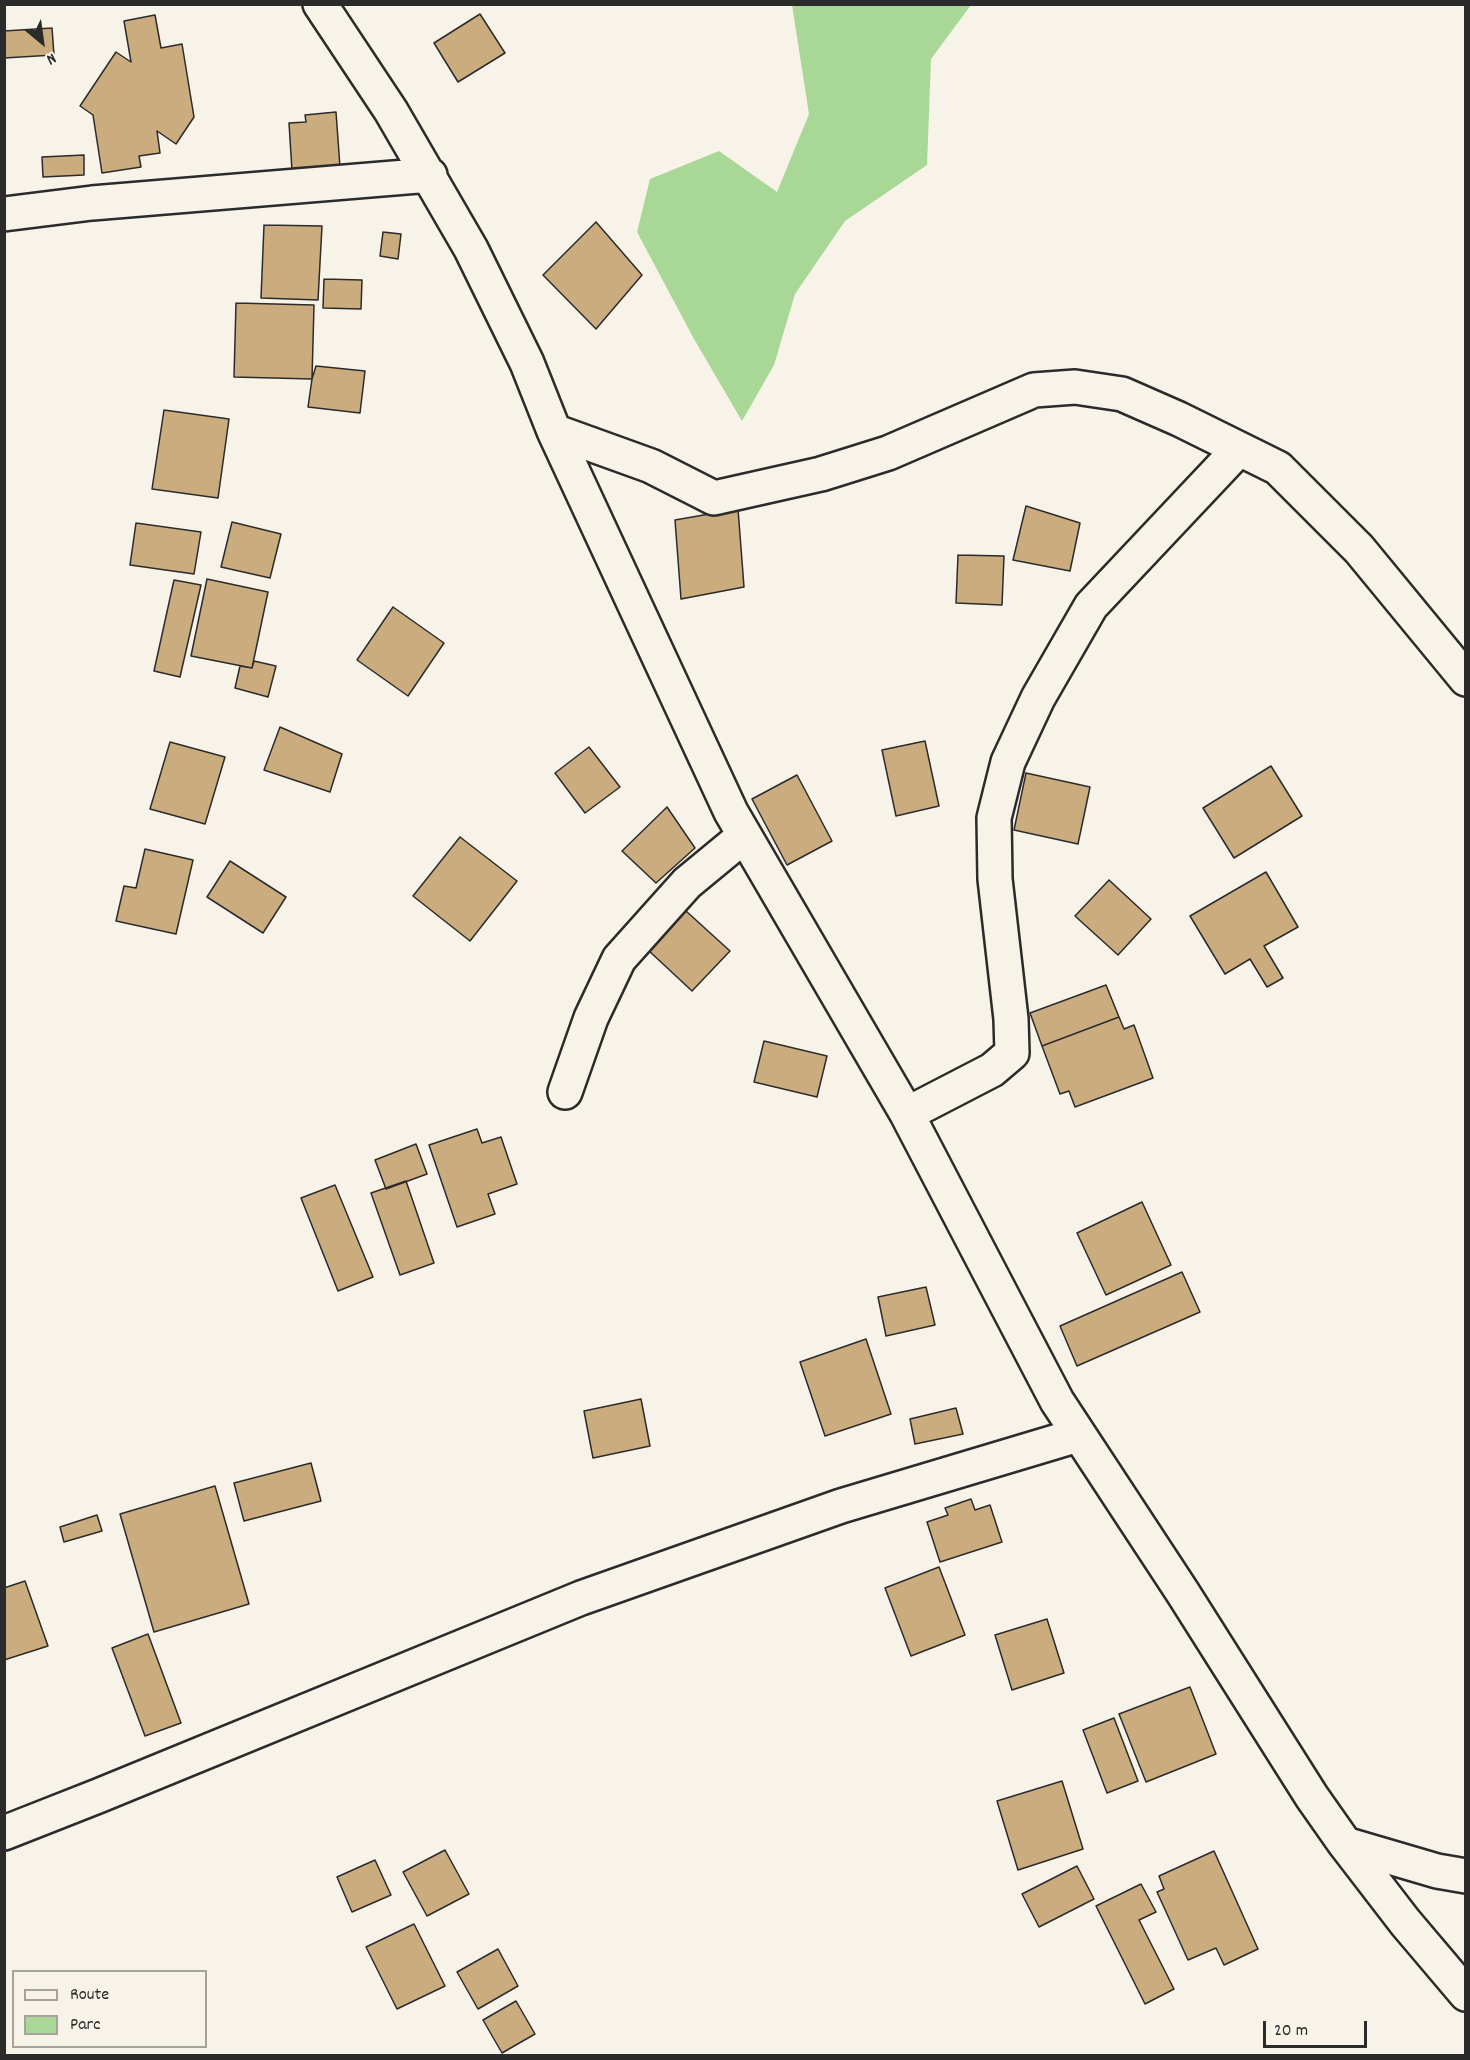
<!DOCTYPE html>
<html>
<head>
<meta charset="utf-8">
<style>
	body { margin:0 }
	#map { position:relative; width:1470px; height:2060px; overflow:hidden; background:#f7f3e8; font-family:Dekko,sans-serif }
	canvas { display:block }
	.frame { position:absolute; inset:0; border:6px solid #2b2b2b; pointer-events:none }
	.legend { position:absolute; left:12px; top:1970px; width:195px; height:78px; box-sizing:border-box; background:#f7f3e8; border:2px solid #a5a39c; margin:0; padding:8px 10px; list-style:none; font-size:18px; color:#2b2b2b }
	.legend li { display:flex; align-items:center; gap:12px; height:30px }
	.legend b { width:30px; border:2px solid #a5a39c }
	.north { position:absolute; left:12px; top:12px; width:60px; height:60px; -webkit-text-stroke:4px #f7f3e8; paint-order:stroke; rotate:151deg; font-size:16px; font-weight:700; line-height:24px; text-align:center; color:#2b2b2b }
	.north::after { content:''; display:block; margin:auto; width:21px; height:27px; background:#2b2b2b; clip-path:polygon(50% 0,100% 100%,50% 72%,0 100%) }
	.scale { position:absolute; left:1263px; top:2021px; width:104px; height:27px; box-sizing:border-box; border:3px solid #2b2b2b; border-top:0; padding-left:8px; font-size:18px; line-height:21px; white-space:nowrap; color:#2b2b2b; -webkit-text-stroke:4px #f7f3e8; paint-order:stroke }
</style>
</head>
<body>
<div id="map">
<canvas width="1470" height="2060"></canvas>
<div class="frame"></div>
<ul class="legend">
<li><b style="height:8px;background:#f7f3e8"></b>Route</li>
<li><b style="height:16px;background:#a9d796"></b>Parc</li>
</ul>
<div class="north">N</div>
<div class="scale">20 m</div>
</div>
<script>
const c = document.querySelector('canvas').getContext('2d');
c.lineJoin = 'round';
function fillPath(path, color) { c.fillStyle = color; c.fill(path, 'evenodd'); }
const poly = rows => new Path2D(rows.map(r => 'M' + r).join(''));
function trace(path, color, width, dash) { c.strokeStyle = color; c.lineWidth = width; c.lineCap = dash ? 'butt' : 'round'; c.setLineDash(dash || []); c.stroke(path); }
fillPath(poly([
	[792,5,971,5,931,59,927,165,845,221,795,294,774,365,742,421,694,339,637,232,650,179,719,151,777,192,809,114]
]), '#a9d796');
const building = poly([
	[480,14,505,53,458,82,434,43,480,14],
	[155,15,161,48,182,44,194,117,176,144,157,131,160,153,139,156,141,167,102,173,93,115,80,106,116,52,131,62,124,21,155,15],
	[52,28,54,55,4,58,4,31,52,28],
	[336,112,340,167,292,171,289,123,306,122,305,115,336,112],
	[84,155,84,175,43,177,42,157,84,155],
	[596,222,642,275,596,329,543,275,596,222],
	[264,225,322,226,318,300,261,298,264,225],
	[383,232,401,234,398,259,380,256,383,232],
	[324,279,362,280,361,309,323,308,324,279],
	[236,303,314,305,312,379,234,377,236,303],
	[316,366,365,371,360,413,308,407,312,379,316,366],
	[164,410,229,419,218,498,152,489,164,410],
	[1026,506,1080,523,1070,571,1013,560,1026,506],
	[738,509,744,587,681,599,675,520,738,509],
	[232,522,281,534,270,578,221,567,232,522],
	[136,523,201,532,194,574,130,565,136,523],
	[958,555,1004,556,1002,605,956,603,958,555],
	[207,579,268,592,252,668,191,656,207,579],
	[174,580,201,585,180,677,154,671,174,580],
	[393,607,444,643,408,696,357,660,393,607],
	[254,661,276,666,268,697,235,688,240,666,252,668,254,661],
	[280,727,342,754,330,792,264,770,280,727],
	[925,741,939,806,896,816,882,750,925,741],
	[170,742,225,757,205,824,150,809,170,742],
	[589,747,620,787,585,813,555,773,589,747],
	[1271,766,1302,816,1234,858,1203,808,1271,766],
	[1026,773,1090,787,1078,844,1014,830,1026,773],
	[797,775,832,841,787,865,752,799,797,775],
	[667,807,695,848,656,883,622,851,667,807],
	[460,837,517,881,470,941,413,896,460,837],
	[145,849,193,860,176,934,116,921,124,886,136,888,145,849],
	[230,861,286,897,263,933,207,897,230,861],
	[1266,872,1298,927,1264,946,1283,978,1267,987,1250,959,1225,974,1190,916,1266,872],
	[1109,880,1151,919,1118,955,1075,916,1109,880],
	[686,911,730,951,692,991,648,950,686,911],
	[1106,985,1119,1017,1042,1046,1030,1013,1106,985],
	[1119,1017,1124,1029,1134,1025,1153,1078,1075,1107,1069,1091,1060,1094,1042,1046,1119,1017],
	[764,1041,827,1056,817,1097,754,1082,764,1041],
	[477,1129,482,1143,501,1137,517,1184,488,1194,495,1214,457,1227,429,1145,477,1129],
	[416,1144,427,1174,386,1189,375,1160,416,1144],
	[406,1181,434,1263,400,1275,371,1193,406,1181],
	[335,1185,373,1277,338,1291,301,1198,335,1185],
	[1142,1202,1171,1265,1106,1295,1077,1233,1142,1202],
	[1182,1272,1200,1312,1077,1366,1060,1326,1182,1272],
	[926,1287,935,1325,886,1336,878,1297,926,1287],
	[866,1339,891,1414,825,1436,800,1362,866,1339],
	[641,1399,650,1446,593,1458,584,1411,641,1399],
	[956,1408,963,1434,915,1444,910,1419,956,1408],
	[311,1463,321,1501,244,1521,234,1483,311,1463],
	[215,1486,249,1604,154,1632,120,1514,215,1486],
	[971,1499,975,1510,990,1505,1002,1542,940,1562,927,1522,948,1515,945,1508,971,1499],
	[97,1515,102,1531,64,1542,60,1527,97,1515],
	[939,1567,965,1635,911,1656,885,1588,939,1567],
	[25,1581,48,1646,4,1660,4,1588,25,1581],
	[1047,1619,1064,1673,1012,1690,995,1635,1047,1619],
	[148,1634,181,1723,145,1736,112,1648,148,1634],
	[1190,1687,1216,1754,1146,1782,1119,1714,1190,1687],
	[1114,1718,1138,1781,1107,1793,1083,1730,1114,1718],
	[1062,1781,1083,1849,1018,1870,997,1801,1062,1781],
	[445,1850,469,1894,427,1916,403,1872,445,1850],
	[1214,1851,1258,1949,1224,1965,1216,1948,1188,1960,1157,1892,1164,1889,1159,1876,1214,1851],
	[375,1860,391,1895,352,1912,337,1877,375,1860],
	[1077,1866,1094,1899,1039,1927,1022,1894,1077,1866],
	[1141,1884,1156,1912,1139,1920,1174,1989,1145,2004,1096,1906,1141,1884],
	[414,1924,445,1986,397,2009,366,1947,414,1924],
	[498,1949,518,1986,478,2009,457,1972,498,1949],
	[516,2001,535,2034,502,2053,483,2020,516,2001]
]);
fillPath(building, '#cbac7f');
trace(building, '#2b2b2b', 1.5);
const minor = poly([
	[320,4,391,111,471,249,527,363,554,431,731,812,907,1114,1057,1401,1183,1593,1312,1797,1345,1844,1405,1922,1466,1994],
	[4,214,92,203,430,175],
	[554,431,651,466,714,498,821,474,888,453,1034,390,1075,387,1122,394,1179,419,1278,468,1359,549,1466,679],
	[565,1092,591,1018,619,959,687,883,744,836],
	[907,1114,992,1070,1012,1053,1011,1019,995,879,994,818,1008,762,1038,698,1091,606,1239,449],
	[4,1833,98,1796,581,1598,841,1506,1078,1435],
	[1345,1844,1437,1871,1466,1876]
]);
trace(minor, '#2b2b2b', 38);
trace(minor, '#f7f3e8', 33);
</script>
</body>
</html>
